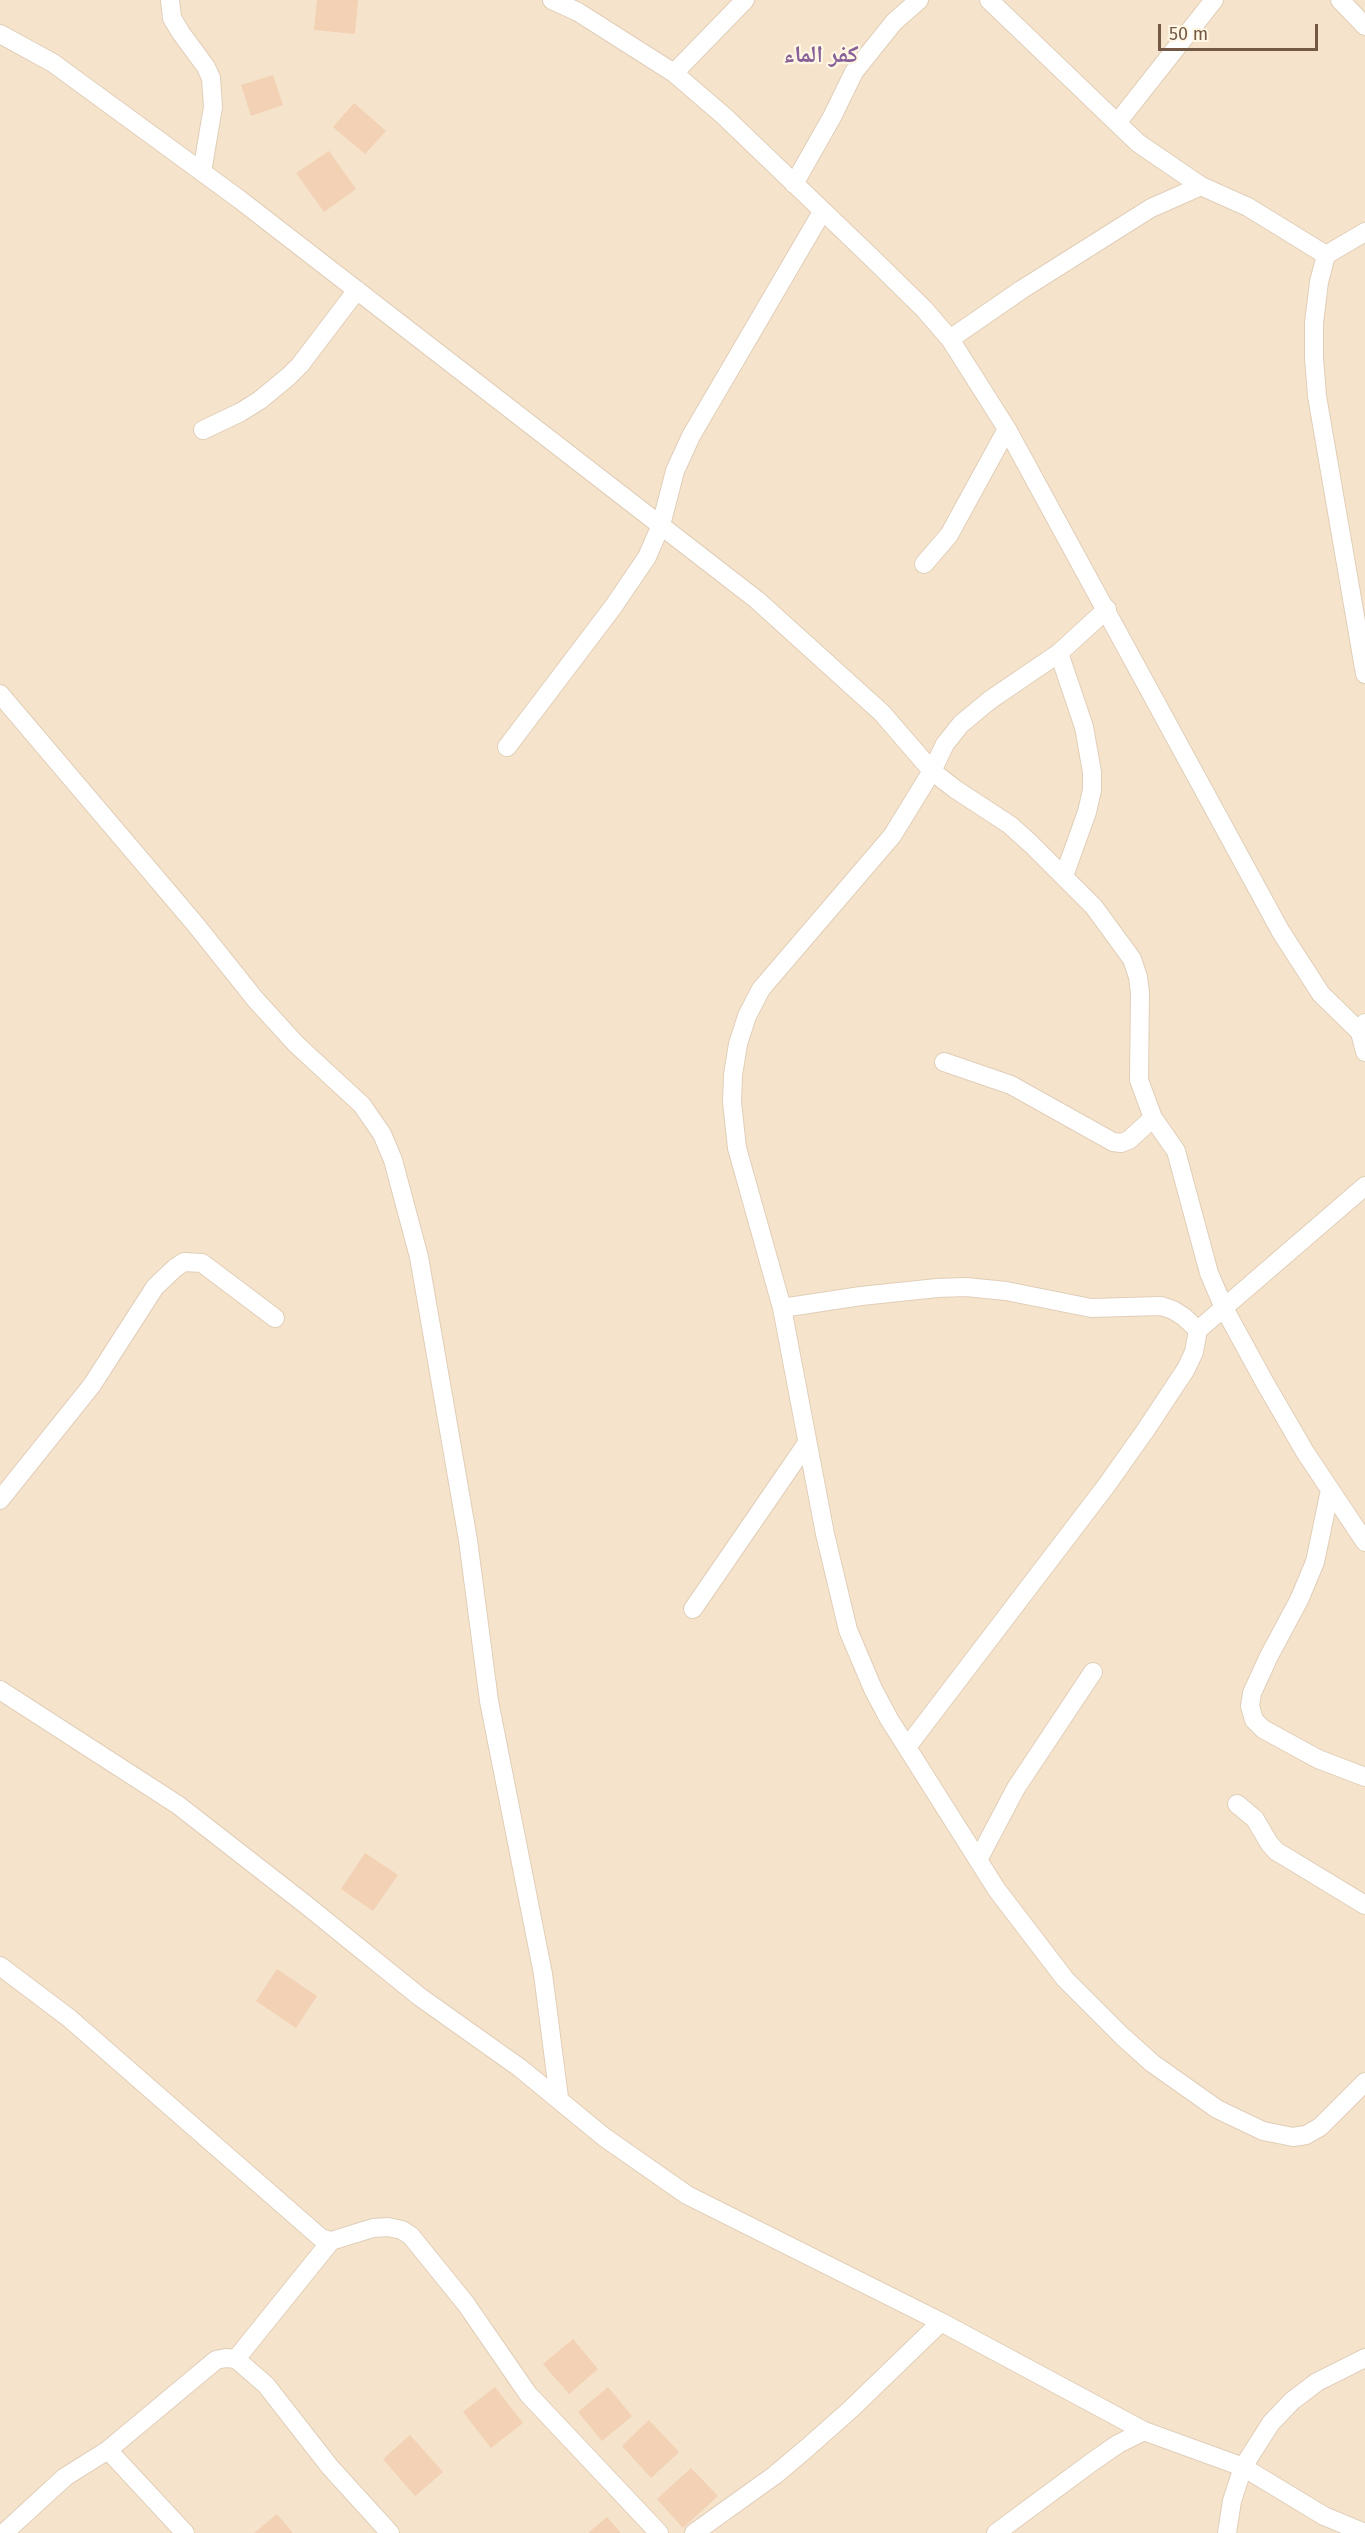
<!DOCTYPE html>
<html>
<head>
<meta charset="utf-8">
<style>
	body { margin:0 }
	#map { position:relative; width:1365px; height:2533px; overflow:hidden; background:#fdf2dd; font-family:"Fira Sans",sans-serif }
	canvas { display:block }
	.scale { position:absolute; left:1158px; top:24px; width:160px; height:27px; box-sizing:border-box; border:3px solid #735845; border-top:0; padding-left:8px; font-size:18px; line-height:21px; white-space:nowrap; color:#735845; -webkit-text-stroke:4px #fff6e4; paint-order:stroke }
</style>
</head>
<body>
<div id="map">
<canvas width="1365" height="2533"></canvas>
<div class="scale">50 m</div>
</div>
<script>
const c = document.querySelector('canvas').getContext('2d');
c.lineJoin = 'round';
function fillPath(path, color) { c.fillStyle = color; c.fill(path, 'evenodd'); }
const poly = rows => new Path2D(rows.map(r => 'M' + r).join(''));
function trace(path, color, width, dash) { c.strokeStyle = color; c.lineWidth = width; c.lineCap = dash ? 'butt' : 'round'; c.setLineDash(dash || []); c.stroke(path); }
function label(font, color, halo, rows, align = 'center') {
  c.font = font + ' "Fira Sans","Noto Naskh Arabic",sans-serif'; c.lineWidth = 4.5; c.setLineDash([]); c.textBaseline = 'middle'; c.strokeStyle = halo; c.fillStyle = color; for (const [text, x, y, turn = 0] of rows) {
    c.save(); c.translate(x, y); c.rotate((+turn || 0) * Math.PI / 180); c.textAlign = isNaN(turn) ? turn : align; if (halo) c.strokeText(text, 0, 0); c.fillText(text, 0, 0); c.restore();
  }
}
fillPath(poly([
	[0,0,1365,0,1365,2533,0,2533]
]), '#f5e4cb');
fillPath(poly([
	[317,0,358,0,355,34,314,30],
	[273,75,283,105,251,116,241,85],
	[354,103,386,131,365,154,333,127],
	[329,151,356,189,324,212,296,173],
	[365,1853,398,1875,373,1911,341,1889],
	[277,1969,317,1996,296,2028,256,2001],
	[573,2339,598,2369,569,2394,543,2364],
	[495,2387,523,2423,491,2448,463,2412],
	[608,2387,632,2416,602,2441,578,2412],
	[649,2420,679,2452,651,2478,622,2446],
	[410,2435,443,2472,415,2496,383,2459],
	[691,2468,718,2496,683,2528,657,2499],
	[277,2514,293,2533,254,2533],
	[607,2517,621,2533,588,2533]
]), '#f3d1b4');
const street = poly([
	[170,0,172,18,181,33,206,67,211,78,213,107,202,172],
	[552,0,578,12,674,73,724,116,871,257,924,309,950,339,1007,429,1281,932,1321,994,1360,1032],
	[989,0,1138,143,1201,186],
	[1340,0,1365,26],
	[0,34,53,63,239,199,757,600,882,713,932,771,892,836,761,989,747,1016,738,1044,733,1075,732,1102,737,1148,782,1308,825,1534,848,1630,873,1689,889,1719,997,1890,1065,1979,1122,2036,1152,2063,1217,2109,1263,2131,1293,2137,1306,2135,1320,2127,1365,2082],
	[674,73,745,0],
	[1117,123,1214,0],
	[794,184,832,117,854,72,894,22,919,0],
	[1326,255,1319,282,1314,323,1314,358,1317,396,1365,674],
	[950,339,1021,290,1151,208,1201,186,1248,207,1326,255,1365,232],
	[203,430,241,412,260,400,289,376,300,365,357,290],
	[924,564,949,535,1007,429],
	[1107,609,1059,653,990,700,961,724,945,744,932,771,955,789,1010,825,1031,844,1094,907,1132,959,1138,977,1140,993,1139,1080,1153,1118,1176,1151,1209,1273,1224,1308,1265,1383,1305,1452,1365,1542],
	[1059,653,1084,727,1092,772,1092,790,1087,812,1064,876],
	[0,694,196,925,255,999,296,1044,362,1105,382,1134,393,1160,419,1257,468,1540,489,1701,543,1974,559,2098],
	[507,747,613,607,647,557,661,525,675,471,691,436,822,212],
	[1365,1023,1360,1032,1365,1052],
	[944,1062,1011,1085,1113,1142,1121,1143,1129,1140,1153,1118],
	[782,1308,861,1296,937,1288,966,1287,1006,1291,1091,1308,1161,1306,1173,1310,1184,1317,1198,1330],
	[1330,1490,1315,1562,1299,1600,1269,1656,1252,1693,1250,1706,1254,1720,1263,1729,1318,1759,1365,1777],
	[0,1500,92,1385,155,1287,175,1268,184,1262,202,1263,275,1318],
	[693,1609,807,1443],
	[0,1690,178,1805,305,1904,420,1997,520,2068,604,2137,687,2195,941,2322,1144,2431,1243,2467,1324,2516,1365,2533],
	[907,1747,1106,1486,1145,1431,1186,1369,1194,1352,1198,1330,1365,1186],
	[1237,1804,1255,1819,1269,1843,1276,1851,1365,1905],
	[978,1860,1016,1788,1093,1672],
	[0,1966,69,2018,321,2238,331,2241,373,2228,388,2227,402,2230,411,2236,466,2304,528,2394,659,2533],
	[236,2359,331,2241],
	[108,2450,185,2533],
	[4,2533,65,2477,108,2450,216,2360,226,2358,236,2359,266,2385,330,2467,390,2533],
	[694,2533,775,2475,807,2448,851,2409,941,2322],
	[996,2533,1092,2462,1118,2444,1144,2431],
	[1227,2533,1232,2501,1243,2467,1271,2423,1292,2401,1317,2382,1365,2358]
]);
trace(street, '#e1ceb9', 20);
trace(street, '#fff', 18);
label('bold 24px', '#876097', '#fff6e4', [
	["كفر الماء",821,55]
]);
</script>
</body>
</html>
